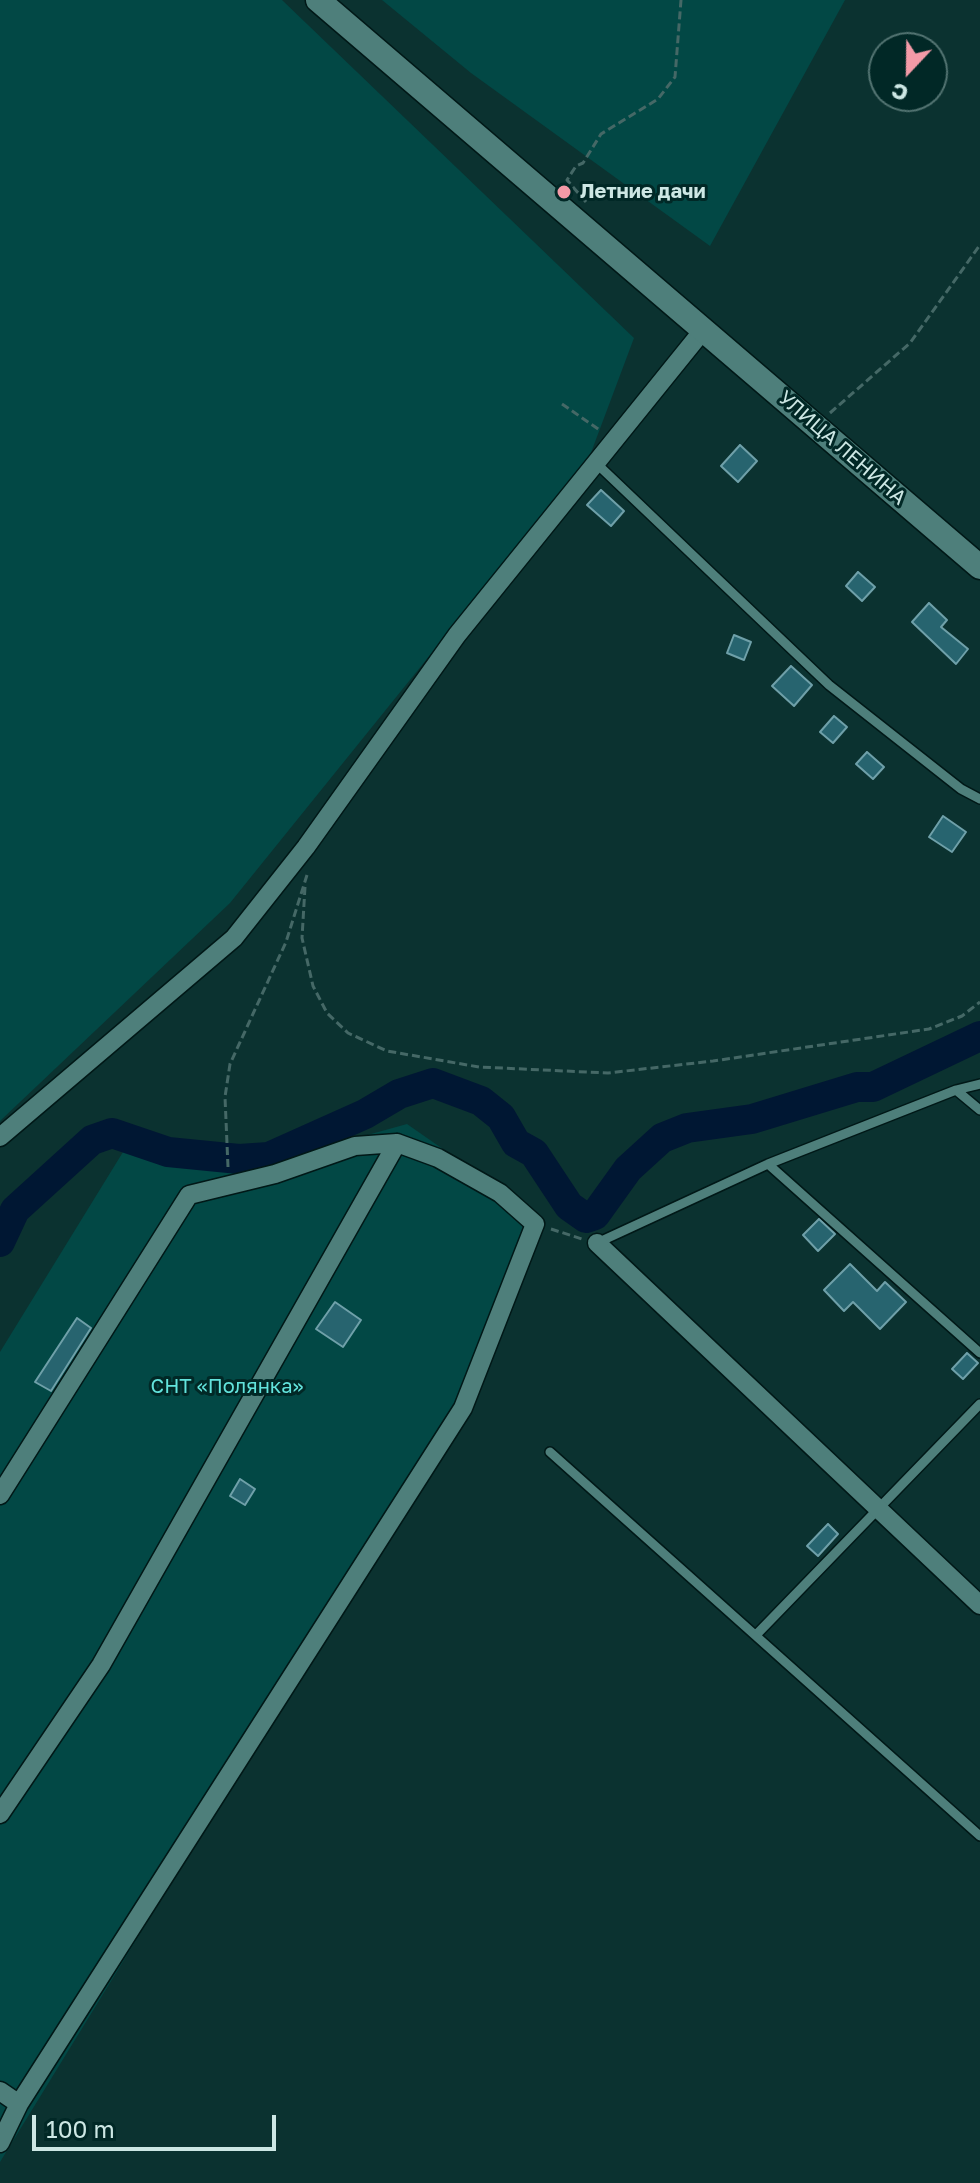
<!DOCTYPE html>
<html>
<head>
<meta charset="utf-8">
<style>
	body { margin:0 }
	#map { position:relative; width:980px; height:2183px; overflow:hidden; background:#0b3230; font-family:"Golos Text",sans-serif }
	canvas { display:block }
	.north { position:absolute; left:868px; top:32px; width:80px; height:80px; box-sizing:border-box; background:#012826; border:2px solid #537472; border-radius:50%; rotate:202deg; font-size:22px; font-weight:700; line-height:32px; text-align:center; color:#cde7e4 }
	.north::after { content:''; display:block; margin:auto; width:28px; height:36px; background:#f39aa7; clip-path:polygon(50% 0,100% 100%,50% 72%,0 100%) }
	.scale { position:absolute; left:32px; top:2115px; width:244px; height:36px; box-sizing:border-box; border:4px solid #cde7e4; border-top:0; padding-left:10px; font-size:24px; line-height:28px; white-space:nowrap; color:#cde7e4; -webkit-text-stroke:6px #012826; paint-order:stroke }
</style>
</head>
<body>
<div id="map">
<canvas width="980" height="2183"></canvas>
<div class="north">С</div>
<div class="scale">100 m</div>
</div>
<script>
const c = document.querySelector('canvas').getContext('2d');
c.lineJoin = 'round';
function fillPath(path, color) { c.fillStyle = color; c.fill(path, 'evenodd'); }
const poly = rows => new Path2D(rows.map(r => 'M' + r).join(''));
function trace(path, color, width, dash) { c.strokeStyle = color; c.lineWidth = width; c.lineCap = dash ? 'butt' : 'round'; c.setLineDash(dash || []); c.stroke(path); }
function label(font, color, halo, rows, align = 'center') {
  c.font = font + ' "Golos Text",sans-serif'; c.lineWidth = 6; c.setLineDash([]); c.textBaseline = 'middle'; c.strokeStyle = halo; c.fillStyle = color; for (const [text, x, y, turn = 0] of rows) {
    c.save(); c.translate(x, y); c.rotate((+turn || 0) * Math.PI / 180); c.textAlign = isNaN(turn) ? turn : align; if (halo) c.strokeText(text, 0, 0); c.fillText(text, 0, 0); c.restore();
  }
}
fillPath(poly([
	[0,0,282,0,634,338,589,458,230,903,0,1121],
	[382,0,845,0,710,246,471,73],
	[407,1124,542,1218,462,1398,426,1468,0,2162,0,1352,123,1152,234,1172]
]), '#024845');
trace(poly([
	[0,1242,15,1210,92,1140,112,1133,168,1152,239,1159,269,1157,365,1114,399,1094,433,1083,481,1101,501,1117,516,1143,534,1153,569,1206,586,1218,595,1215,628,1169,662,1138,687,1128,752,1119,857,1087,873,1087,980,1036]
]), '#001733', 30);
const building = poly([
	[740,445,757,461,738,482,721,466,740,445],
	[601,490,624,511,611,526,587,505,601,490],
	[858,572,875,587,862,601,846,586,858,572],
	[929,603,947,620,941,627,968,649,956,664,912,622,929,603],
	[734,635,751,642,744,660,727,653,734,635],
	[791,666,812,685,794,706,772,686,791,666],
	[834,716,847,727,833,743,820,732,834,716],
	[867,752,884,767,873,779,856,764,867,752],
	[943,816,966,832,952,852,929,837,943,816],
	[819,1219,835,1234,818,1251,803,1235,819,1219],
	[850,1264,877,1291,885,1282,906,1302,880,1329,853,1302,844,1311,824,1290,850,1264],
	[335,1302,361,1320,343,1347,316,1329,335,1302],
	[77,1318,91,1328,51,1391,35,1382,77,1318],
	[967,1353,978,1363,963,1379,952,1369,967,1353],
	[240,1479,255,1489,245,1505,230,1496,240,1479],
	[828,1524,838,1534,818,1556,807,1546,828,1524]
]);
fillPath(building, '#27646f');
trace(building, '#6fa0a9', 2);
const lane = poly([
	[596,463,829,685,961,789,980,799],
	[956,1090,980,1110],
	[768,1164,980,1353],
	[597,1243,768,1164,956,1090,980,1084],
	[550,1452,980,1836],
	[756,1635,980,1404]
]);
const street = poly([
	[0,1137,234,938,306,847,457,635,704,329],
	[597,1243,980,1605],
	[0,1495,189,1195,275,1174,355,1146,397,1143,438,1158,500,1193,535,1224,463,1408,19,2104,0,2143],
	[0,1814,101,1665,397,1143],
	[0,2091,19,2104]
]);
const secondary = poly([
	[318,0,980,567]
]);
trace(lane, '#011817', 12);
trace(street, '#011817', 21);
trace(secondary, '#011817', 27);
trace(poly([
	[586,202,567,180,576,166,583,163,601,134,658,99,675,77,681,0],
	[562,404,601,431],
	[830,413,910,343,980,245],
	[305,887,302,938,313,986,327,1013,348,1033,387,1051,479,1067,608,1073,713,1061,929,1029,962,1016,980,1002],
	[228,1167,225,1097,230,1064,286,942,307,875],
	[551,1229,582,1239]
]), '#456866', 3, [8, 4]);
trace(lane, '#4e7f7b', 9);
trace(street, '#4e7f7b', 18);
trace(secondary, '#4e7f7b', 24);
for (const [x, y, r, color] of [
	[564,192,8,"#f39aa7"]
]) { const dot = new Path2D(); dot.arc(x, y, r, 0, 2 * Math.PI); c.fillStyle = color; c.fill(dot); trace(dot, '#012826', 3); }
label('bold 20px', '#cde7e4', '#012826', [
	["Летние дачи",580,192]
], 'left');
label('20px', '#cde7e4', '#012826', [
	["УЛИЦА ЛЕНИНА",842,448,41]
]);
label('20px', '#62e3dc', '#012826', [
	["СНТ «Полянка»",227,1387]
]);
</script>
</body>
</html>
